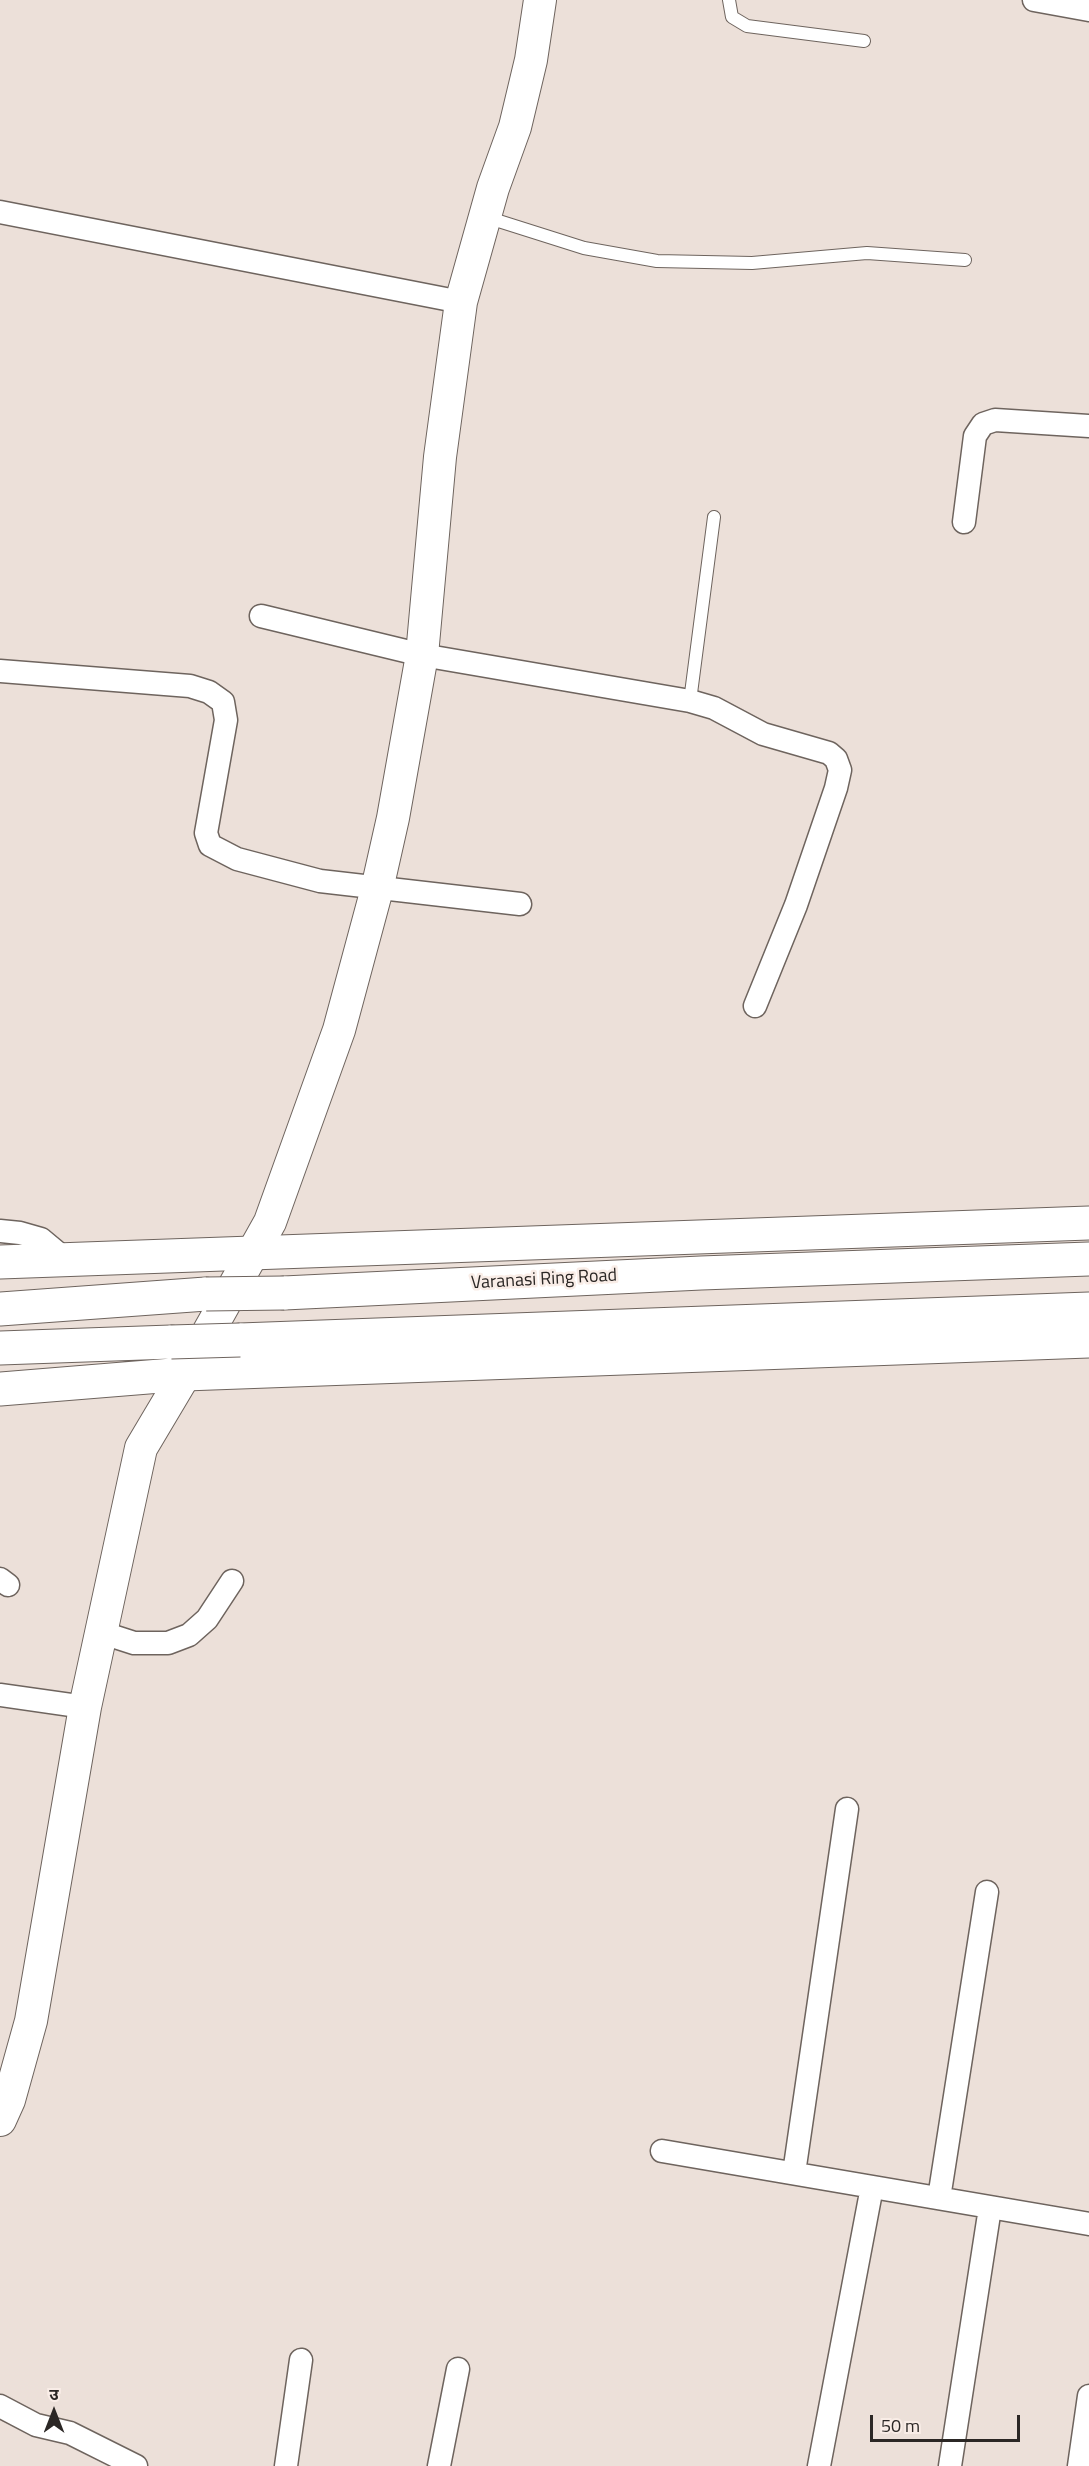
<!DOCTYPE html>
<html>
<head>
<meta charset="utf-8">
<style>
	body { margin:0 }
	#map { position:relative; width:1089px; height:2466px; overflow:hidden; background:#ece0d9; font-family:"Titillium Web","Noto Sans Devanagari",sans-serif }
	canvas { display:block }
	.north { position:absolute; left:24px; top:2382px; width:60px; height:60px; -webkit-text-stroke:4px #f9ede7; paint-order:stroke; rotate:0deg; font-size:16px; font-weight:700; line-height:24px; text-align:center; color:#2b2725 }
	.north::after { content:''; display:block; margin:auto; width:21px; height:27px; background:#2b2725; clip-path:polygon(50% 0,100% 100%,50% 72%,0 100%) }
	.scale { position:absolute; left:870px; top:2415px; width:150px; height:27px; box-sizing:border-box; border:3px solid #2b2725; border-top:0; padding-left:8px; font-size:18px; line-height:21px; white-space:nowrap; color:#2b2725; -webkit-text-stroke:4px #f9ede7; paint-order:stroke }
</style>
</head>
<body>
<div id="map">
<canvas width="1089" height="2466"></canvas>
<div class="north">उ</div>
<div class="scale">50 m</div>
</div>
<script>
const c = document.querySelector('canvas').getContext('2d');
c.lineJoin = 'round';
const poly = rows => new Path2D(rows.map(r => 'M' + r).join(''));
function trace(path, color, width, dash) { c.strokeStyle = color; c.lineWidth = width; c.lineCap = dash ? 'butt' : 'round'; c.setLineDash(dash || []); c.stroke(path); }
function label(font, color, halo, rows, align = 'center') {
  c.font = font + ' "Titillium Web",sans-serif'; c.lineWidth = 5; c.setLineDash([]); c.textBaseline = 'middle'; c.strokeStyle = halo; c.fillStyle = color; for (const [text, x, y, turn = 0] of rows) {
    c.save(); c.translate(x, y); c.rotate((+turn || 0) * Math.PI / 180); c.textAlign = isNaN(turn) ? turn : align; if (halo) c.strokeText(text, 0, 0); c.fillText(text, 0, 0); c.restore();
  }
}
const lane = poly([
	[729,0,732,17,747,26,864,41],
	[486,217,584,248,657,261,752,263,867,253,965,260],
	[690,701,714,517]
]);
const street = poly([
	[1034,0,1089,10],
	[0,212,461,302],
	[964,522,975,436,983,424,995,420,1089,426],
	[261,616,422,655,690,701,714,708,763,734,829,753,836,759,840,770,836,788,796,905,755,1006],
	[0,671,190,686,209,692,223,702,226,720,206,833,210,845,237,859,320,881,520,904],
	[0,1231,20,1233,41,1239,65,1259],
	[0,1579,8,1585],
	[100,1632,134,1643,168,1643,189,1635,207,1619,232,1581],
	[0,1695,85,1707],
	[662,2151,1089,2224],
	[794,2173,847,1809],
	[939,2198,987,1892],
	[0,2406,36,2425,70,2433,136,2466],
	[286,2466,301,2360],
	[439,2466,458,2369],
	[819,2466,872,2187],
	[950,2466,990,2208],
	[1079,2466,1089,2396]
]);
const secondary = poly([
	[0,2120,9,2100,31,2021,85,1707,141,1448,185,1374,270,1222,339,1030,377,889,393,818,422,655,440,457,461,302,493,188,515,127,531,60,540,0]
]);
const highway = poly([
	[0,1262,1089,1223],
	[284,1293,701,1273,1089,1259],
	[0,1309,206,1294],
	[240,1340,1089,1309],
	[0,1348,171,1342],
	[0,1389,185,1374,1089,1341]
]);
trace(lane, '#6e645e', 14);
trace(street, '#6e645e', 25);
trace(secondary, '#6e645e', 34);
trace(highway, '#6e645e', 35);
trace(lane, '#fff', 12);
trace(street, '#fff', 22);
trace(secondary, '#fff', 32);
trace(highway, '#fff', 33);
const highwayBridge = poly([
	[206,1294,284,1293],
	[171,1342,240,1340]
]);
trace(highwayBridge, '#6e645e', 35, []);
trace(highwayBridge, '#fff', 33);
label('18px', '#2b2725', '#f9ede7', [
	["Varanasi Ring Road",544,1280,-3]
]);
</script>
</body>
</html>
